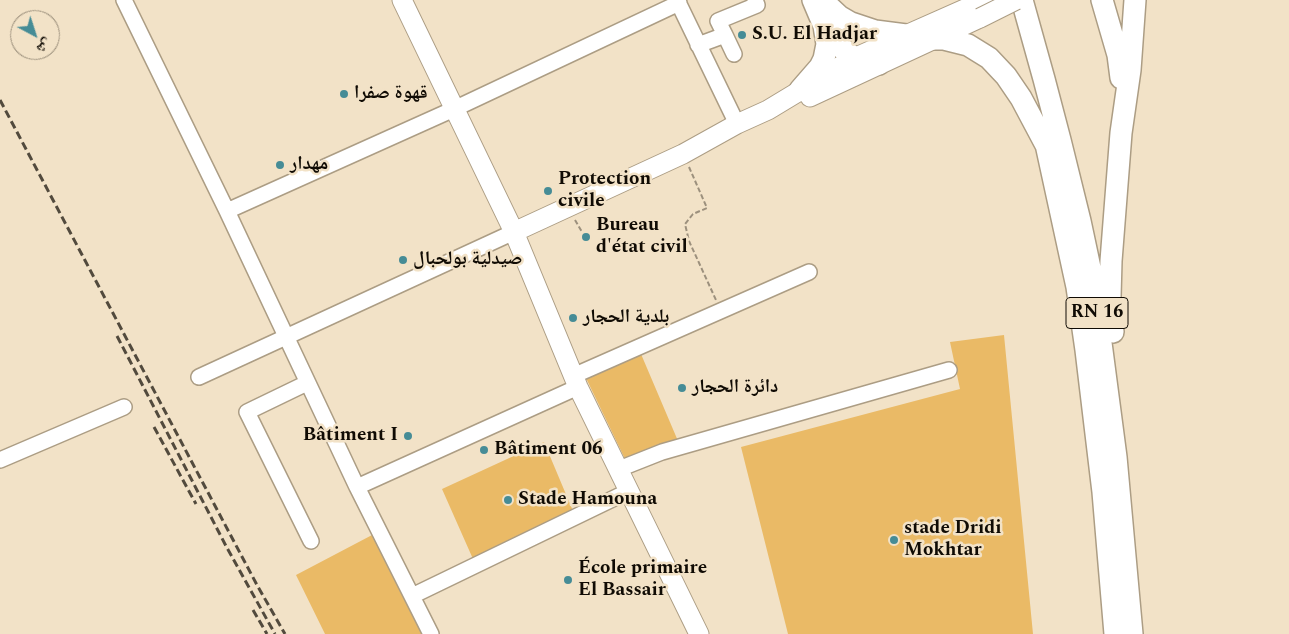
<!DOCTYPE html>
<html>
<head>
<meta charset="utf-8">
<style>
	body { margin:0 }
	#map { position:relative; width:1289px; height:634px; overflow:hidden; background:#f2e2c7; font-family:Spectral,"Noto Naskh Arabic",serif }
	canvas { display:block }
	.north { position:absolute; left:10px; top:10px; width:50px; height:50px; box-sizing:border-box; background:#f2e2c7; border:1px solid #988c79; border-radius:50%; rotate:140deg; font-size:14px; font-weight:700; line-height:20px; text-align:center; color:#100b04 }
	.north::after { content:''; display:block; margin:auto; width:18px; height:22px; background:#468c96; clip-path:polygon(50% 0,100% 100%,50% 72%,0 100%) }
</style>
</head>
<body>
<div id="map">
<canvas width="1289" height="634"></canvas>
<div class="north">ش</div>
</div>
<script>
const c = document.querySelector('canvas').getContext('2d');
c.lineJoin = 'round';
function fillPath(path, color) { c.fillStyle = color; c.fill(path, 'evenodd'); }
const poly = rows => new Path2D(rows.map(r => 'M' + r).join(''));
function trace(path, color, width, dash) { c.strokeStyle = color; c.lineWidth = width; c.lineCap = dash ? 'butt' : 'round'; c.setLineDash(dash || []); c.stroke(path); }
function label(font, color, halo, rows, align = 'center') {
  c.font = font + ' Spectral,"Noto Naskh Arabic",serif'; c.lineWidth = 5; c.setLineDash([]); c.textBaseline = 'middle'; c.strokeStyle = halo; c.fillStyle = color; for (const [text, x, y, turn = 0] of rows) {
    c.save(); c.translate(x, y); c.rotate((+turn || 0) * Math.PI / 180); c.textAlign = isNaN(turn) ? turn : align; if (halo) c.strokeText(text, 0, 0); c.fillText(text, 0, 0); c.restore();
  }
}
fillPath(poly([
	[1004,335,1033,634,788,634,741,447,960,389,950,342],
	[641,354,678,441,625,459,586,378],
	[544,442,573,511,473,559,442,489],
	[374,534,425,634,325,634,296,575]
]), '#eaba66');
const minor = poly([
	[124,0,227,211,357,487,431,634],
	[677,0,737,124],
	[725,35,718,21,757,5,755,0],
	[698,45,725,35,734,54],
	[227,211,454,109,679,3],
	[573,376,809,272],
	[199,377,514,232],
	[307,383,247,412,311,541],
	[0,460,124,407],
	[619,469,662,452,949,370],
	[357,487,578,387],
	[412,596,629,491]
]);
const major = poly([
	[402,0,514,232,578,387,699,634],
	[810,97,980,18],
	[514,232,683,154,737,124,768,110,854,58,985,0]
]);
const highway = poly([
	[813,0,824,26,835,40,843,49,854,58,863,62,879,64],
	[822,0,839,16,851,23,875,31,906,35],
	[1022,0,1044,79,1060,140,1080,221,1093,282,1116,457,1132,634],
	[1102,0,1118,55,1121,78],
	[935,39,944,39,968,45,989,58,1006,76,1021,98,1047,147],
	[800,90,820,67,824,59,827,44,824,26],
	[1044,135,1077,287,1086,350,1103,492,1115,634],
	[1113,332,1110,297,1111,261,1121,133,1130,70,1135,0]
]);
trace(minor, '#ac9d84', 18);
trace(major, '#ac9d84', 21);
trace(highway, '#ac9d84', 24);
trace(poly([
	[689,167,707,208,693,214,685,224,689,241,716,300],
	[575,220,582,232]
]), '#9c907d', 2, [5, 2.5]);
trace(minor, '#fff', 15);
trace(major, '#fff', 19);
trace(highway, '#fff', 21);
trace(poly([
	[0,100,257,585,285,634],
	[117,336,226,546,275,634],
	[154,427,196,504],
	[253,610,267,634]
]), '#524a3d', 3, [8, 4]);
const majorBridge = poly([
	[980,18,1016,0]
]);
trace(majorBridge, '#ac9d84', 21, []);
trace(majorBridge, '#fff', 19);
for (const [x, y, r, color] of [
	[742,35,5,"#468c96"],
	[344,94,5,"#468c96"],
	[280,165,5,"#468c96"],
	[548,191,5,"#468c96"],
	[586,237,5,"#468c96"],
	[403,260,5,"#468c96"],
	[573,318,5,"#468c96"],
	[682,388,5,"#468c96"],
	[408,436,5,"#468c96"],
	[484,450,5,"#468c96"],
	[508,500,5,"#468c96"],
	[894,540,5,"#468c96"],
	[568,580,5,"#468c96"]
]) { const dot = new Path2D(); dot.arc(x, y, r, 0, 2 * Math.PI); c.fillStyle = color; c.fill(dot); trace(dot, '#f2e2c7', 2); }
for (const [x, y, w] of [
	[1097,313,62]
]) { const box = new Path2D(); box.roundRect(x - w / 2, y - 15.5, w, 31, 4); c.fillStyle = '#f2e2c7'; c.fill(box); trace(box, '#100b04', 1); }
label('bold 18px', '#100b04', null, [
	["RN 16",1097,313]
]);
label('bold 19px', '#100b04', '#f2e2c7', [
	["S.U. El Hadjar",752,35],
	["قهوة صفرا",354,94],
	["مهدار",290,165],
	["Protection",558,180],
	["civile",558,202],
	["Bureau",596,226],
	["d'état civil",596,248],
	["صيدلية بولحبال",413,260],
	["بلدية الحجار",583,318],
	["دائرة الحجار",692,388],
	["Bâtiment I",398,436,"right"],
	["Bâtiment 06",494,450],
	["Stade Hamouna",518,500],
	["stade Dridi",904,529],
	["Mokhtar",904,551],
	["École primaire",578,569],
	["El Bassair",578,591]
], 'left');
</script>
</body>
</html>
